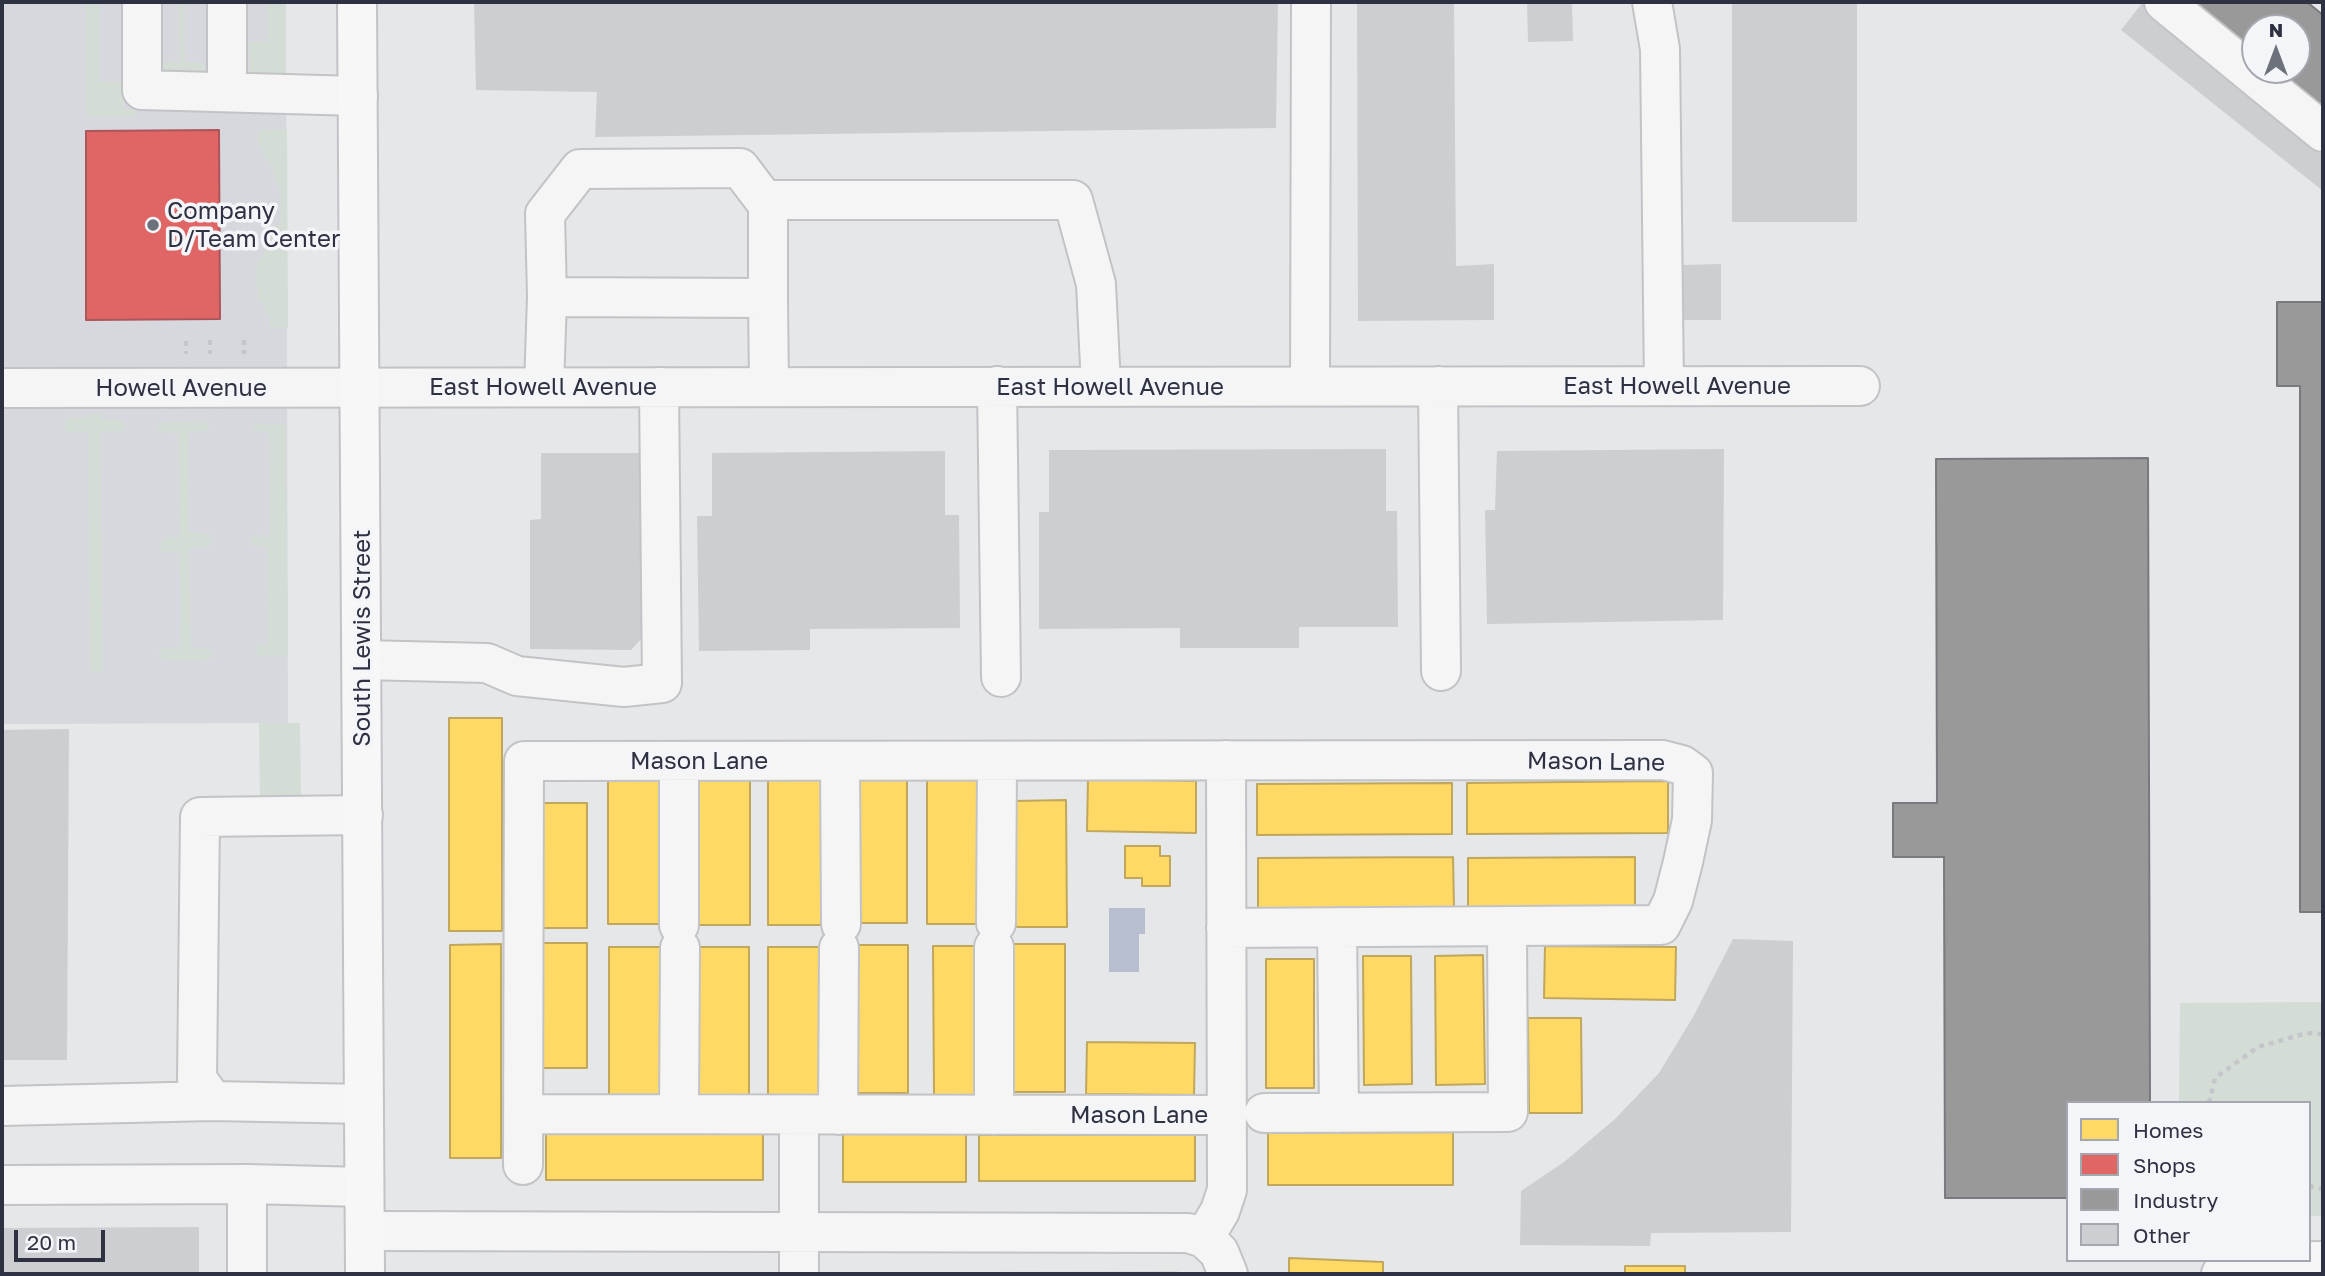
<!DOCTYPE html>
<html>
<head>
<meta charset="utf-8">
<style>
	body { margin:0 }
	#map { position:relative; width:2325px; height:1276px; overflow:hidden; background:#e5e7e9; font-family:"Golos Text",sans-serif }
	canvas { display:block }
	.frame { position:absolute; inset:0; border:4px solid #2d3141; pointer-events:none }
	.legend { position:absolute; left:2066px; top:1101px; width:245px; height:161px; box-sizing:border-box; background:#f4f5f8; border:2px solid #a4a7af; margin:0; padding:9px 12px; list-style:none; font-size:21px; color:#2d3141 }
	.legend li { display:flex; align-items:center; gap:14px; height:35px }
	.legend b { width:35px; border:2px solid #a4a7af }
	.north { position:absolute; left:2241px; top:14px; width:70px; height:70px; box-sizing:border-box; background:#f4f5f8; border:2px solid #a4a7af; border-radius:50%; rotate:0deg; font-size:19px; font-weight:700; line-height:28px; text-align:center; color:#2d3141 }
	.north::after { content:''; display:block; margin:auto; width:24px; height:32px; background:#6d717c; clip-path:polygon(50% 0,100% 100%,50% 72%,0 100%) }
	.scale { position:absolute; left:14px; top:1230px; width:91px; height:32px; box-sizing:border-box; border:4px solid #2d3141; border-top:0; padding-left:9px; font-size:21px; line-height:24px; white-space:nowrap; color:#2d3141; -webkit-text-stroke:5px #f4f5f8; paint-order:stroke }
</style>
</head>
<body>
<div id="map">
<canvas width="2325" height="1276"></canvas>
<div class="frame"></div>
<ul class="legend">
<li><b style="height:19px;background:#ffd966"></b>Homes</li>
<li><b style="height:19px;background:#e06666"></b>Shops</li>
<li><b style="height:19px;background:#999"></b>Industry</li>
<li><b style="height:19px;background:#cdced1"></b>Other</li>
</ul>
<div class="north">N</div>
<div class="scale">20 m</div>
</div>
<script>
const c = document.querySelector('canvas').getContext('2d');
c.lineJoin = 'round';
function fillPath(path, color) { c.fillStyle = color; c.fill(path, 'evenodd'); }
const poly = rows => new Path2D(rows.map(r => 'M' + r).join(''));
function trace(path, color, width, dash) { c.strokeStyle = color; c.lineWidth = width; c.lineCap = dash ? 'butt' : 'round'; c.setLineDash(dash || []); c.stroke(path); }
function label(font, color, halo, rows, align = 'center') {
  c.font = font + ' "Golos Text",sans-serif'; c.lineWidth = 7; c.setLineDash([]); c.textBaseline = 'middle'; c.strokeStyle = halo; c.fillStyle = color; for (const [text, x, y, turn = 0] of rows) {
    c.save(); c.translate(x, y); c.rotate((+turn || 0) * Math.PI / 180); c.textAlign = isNaN(turn) ? turn : align; if (halo) c.strokeText(text, 0, 0); c.fillText(text, 0, 0); c.restore();
  }
}
fillPath(poly([
	[2,2,286,2,288,723,2,724]
]), '#d6d8dd');
fillPath(poly([
	[86,2,99,2,99,82,124,82,124,109,136,109,136,117,86,117],
	[178,2,185,2,185,62,204,63,204,71,159,71,159,63,179,62],
	[268,2,286,2,286,74,250,74,249,42,268,42],
	[287,129,288,328,270,328,270,319,259,298,255,279,257,264,280,219,281,197,274,172,258,143,258,130],
	[86,413,101,414,101,419,120,420,126,425,124,431,101,432,103,672,90,671,88,432,65,432,66,418,86,418],
	[206,421,210,430,188,433,189,532,209,534,212,540,209,547,189,548,191,648,206,648,212,651,212,657,203,661,163,660,159,657,160,649,181,647,180,553,160,552,159,546,164,538,180,536,178,434,157,430,159,424,165,422],
	[253,424,286,424,288,656,257,656,257,645,268,644,267,547,251,546,251,536,270,535,269,431,253,431],
	[259,723,300,723,301,799,260,799],
	[2323,1002,2323,1215,2309,1217,2309,1103,2179,1103,2180,1003],
	[1177,1271,1180,1274,967,1274,967,1272]
]), '#d4dcd6');
fillPath(poly([
	[1109,908,1145,908,1145,934,1139,934,1139,972,1109,972]
]), '#b7bfd0');
const homes = poly([
	[449,718,502,718,502,931,449,931,449,718],
	[854,775,907,775,907,923,854,923,854,775],
	[608,776,662,776,662,924,608,924,608,776],
	[927,776,981,776,981,924,927,924,927,776],
	[697,777,750,777,750,925,697,925,697,777],
	[768,777,821,777,821,925,768,925,768,777],
	[1088,779,1196,781,1196,833,1087,831,1088,779],
	[1668,781,1668,833,1467,834,1467,783,1668,781],
	[1452,783,1452,834,1257,835,1257,784,1452,783],
	[1066,800,1067,927,1016,927,1015,801,1066,800],
	[538,803,587,803,587,928,538,928,538,803],
	[1125,846,1160,846,1160,856,1170,856,1170,886,1142,886,1142,878,1125,878,1125,846],
	[1453,857,1454,908,1258,908,1258,858,1453,857],
	[1635,857,1635,909,1468,910,1468,858,1635,857],
	[538,943,587,943,587,1068,538,1068,538,943],
	[501,944,501,1158,450,1158,450,945,501,944],
	[1011,944,1065,944,1065,1092,1011,1092,1011,944],
	[854,945,908,945,908,1093,854,1093,854,945],
	[933,946,984,946,984,1096,934,1096,933,946],
	[1545,946,1676,947,1675,1000,1544,998,1545,946],
	[609,947,662,947,662,1095,609,1095,609,947],
	[695,947,749,947,749,1095,696,1095,695,947],
	[768,947,821,947,821,1095,768,1095,768,947],
	[1483,955,1485,1084,1436,1085,1435,956,1483,955],
	[1363,956,1411,956,1412,1084,1364,1085,1363,956],
	[1266,959,1314,959,1314,1088,1266,1088,1266,959],
	[1528,1018,1581,1018,1582,1113,1529,1113,1528,1018],
	[1087,1042,1195,1043,1194,1095,1086,1094,1087,1042],
	[843,1132,966,1132,966,1182,843,1182,843,1132],
	[1453,1132,1453,1185,1268,1185,1268,1133,1453,1132],
	[546,1134,763,1134,763,1180,546,1180,546,1134],
	[979,1135,1195,1135,1195,1181,979,1181,979,1135],
	[1289,1258,1383,1262,1383,1274,1289,1274,1289,1258],
	[1625,1266,1685,1266,1685,1274,1625,1274,1625,1266]
]);
fillPath(homes, '#ffd966');
trace(homes, '#c0a75b', 2);
const shops = poly([
	[219,130,220,319,86,320,86,131,219,130]
]);
fillPath(shops, '#e06666');
trace(shops, '#aa565b', 2);
const industry = poly([
	[2194,2,2307,2,2323,15,2323,106,2279,70,2297,70,2297,28,2255,28,2255,51,2194,2],
	[2277,302,2323,302,2323,912,2300,912,2300,386,2277,386,2277,302],
	[2148,458,2150,1103,2068,1103,2068,1198,1945,1198,1944,857,1893,857,1893,803,1937,803,1936,459,2148,458]
]);
fillPath(industry, '#999');
trace(industry, '#797a7f', 2);
fillPath(poly([
	[474,2,1278,2,1276,128,595,137,597,92,476,90],
	[1357,2,1454,2,1456,266,1494,264,1494,320,1358,321],
	[1527,2,1572,2,1573,41,1528,42],
	[1732,2,1857,2,1857,222,1732,222],
	[2143,2,2323,146,2323,191,2121,30],
	[1721,264,1721,320,1682,320,1681,265],
	[1386,449,1386,511,1397,511,1398,627,1299,627,1299,648,1180,648,1180,628,1039,629,1039,512,1049,512,1049,450],
	[1724,449,1723,620,1487,624,1485,510,1495,510,1497,451],
	[945,451,945,515,959,515,960,628,810,629,810,650,699,651,697,516,712,516,712,453],
	[541,453,641,453,642,638,631,650,530,649,530,520,541,519],
	[69,729,67,1060,2,1060,2,730],
	[1733,939,1793,941,1791,1232,1651,1233,1650,1246,1520,1245,1521,1191,1564,1162,1615,1119,1659,1073,1693,1017],
	[199,1227,199,1274,2,1274,2,1228]
]), '#cdced1');
const minor = poly([
	[142,2,142,90,358,96],
	[227,2,227,92],
	[1652,2,1660,49,1664,386],
	[2164,2,2323,132],
	[547,297,545,214,580,169,740,168,768,205],
	[768,298,768,200,1073,200,1096,284,1101,386],
	[997,386,1001,677],
	[1310,386,1311,2],
	[1438,386,1441,671],
	[544,387,547,297,768,298,769,387],
	[2,388,1860,386],
	[362,660,487,663,517,676,624,687,662,683,659,387],
	[679,761,679,925],
	[840,761,841,924],
	[363,815,200,817,197,1079,213,1101,364,1104],
	[996,923,997,762],
	[1337,927,1339,1113],
	[994,947,994,1115],
	[2,1106,213,1101],
	[1264,1113,1508,1112,1507,926],
	[523,1114,1227,1115],
	[679,1114,680,948],
	[799,1115,799,1274],
	[838,1115,839,948],
	[523,1165,524,761,1663,760,1682,765,1693,773,1692,820,1683,862,1673,901,1661,925,1226,928],
	[2,1185,247,1184],
	[365,1231,1188,1233,1204,1238,1219,1252,1228,1274],
	[1204,1238,1220,1211,1227,1190,1226,760],
	[247,1274,247,1184,364,1187],
	[2221,1274,2240,1262,2323,1261]
]);
const major = poly([
	[357,2,365,1274]
]);
trace(minor, '#c2c3c6', 42);
trace(major, '#c2c3c7', 42);
trace(poly([
	[210,340,210,354],
	[244,340,244,354],
	[186,341,186,354],
	[2209,1103,2215,1078,2258,1047,2307,1033,2323,1034],
	[2309,1186,2323,1189]
]), '#c5c6ca', 4.5, [5, 5]);
trace(minor, '#f5f5f6', 38);
trace(major, '#f7f7f8', 38);
for (const [x, y, r, color] of [
	[153,225,7,"#6d717c"]
]) { const dot = new Path2D(); dot.arc(x, y, r, 0, 2 * Math.PI); c.fillStyle = color; c.fill(dot); trace(dot, '#f4f5f8', 2.5); }
label('24px', '#2d3141', '#f4f5f8', [
	["Company",167,211],
	["D/Team Center",167,239]
], 'left');
label('24px', '#2d3141', '#f4f5f8', [
	["East Howell Avenue",1677,386],
	["East Howell Avenue",543,387],
	["East Howell Avenue",1110,387],
	["Howell Avenue",181,388],
	["South Lewis Street",362,638,-90],
	["Mason Lane",699,761],
	["Mason Lane",1596,762,1],
	["Mason Lane",1139,1115]
]);
</script>
</body>
</html>
